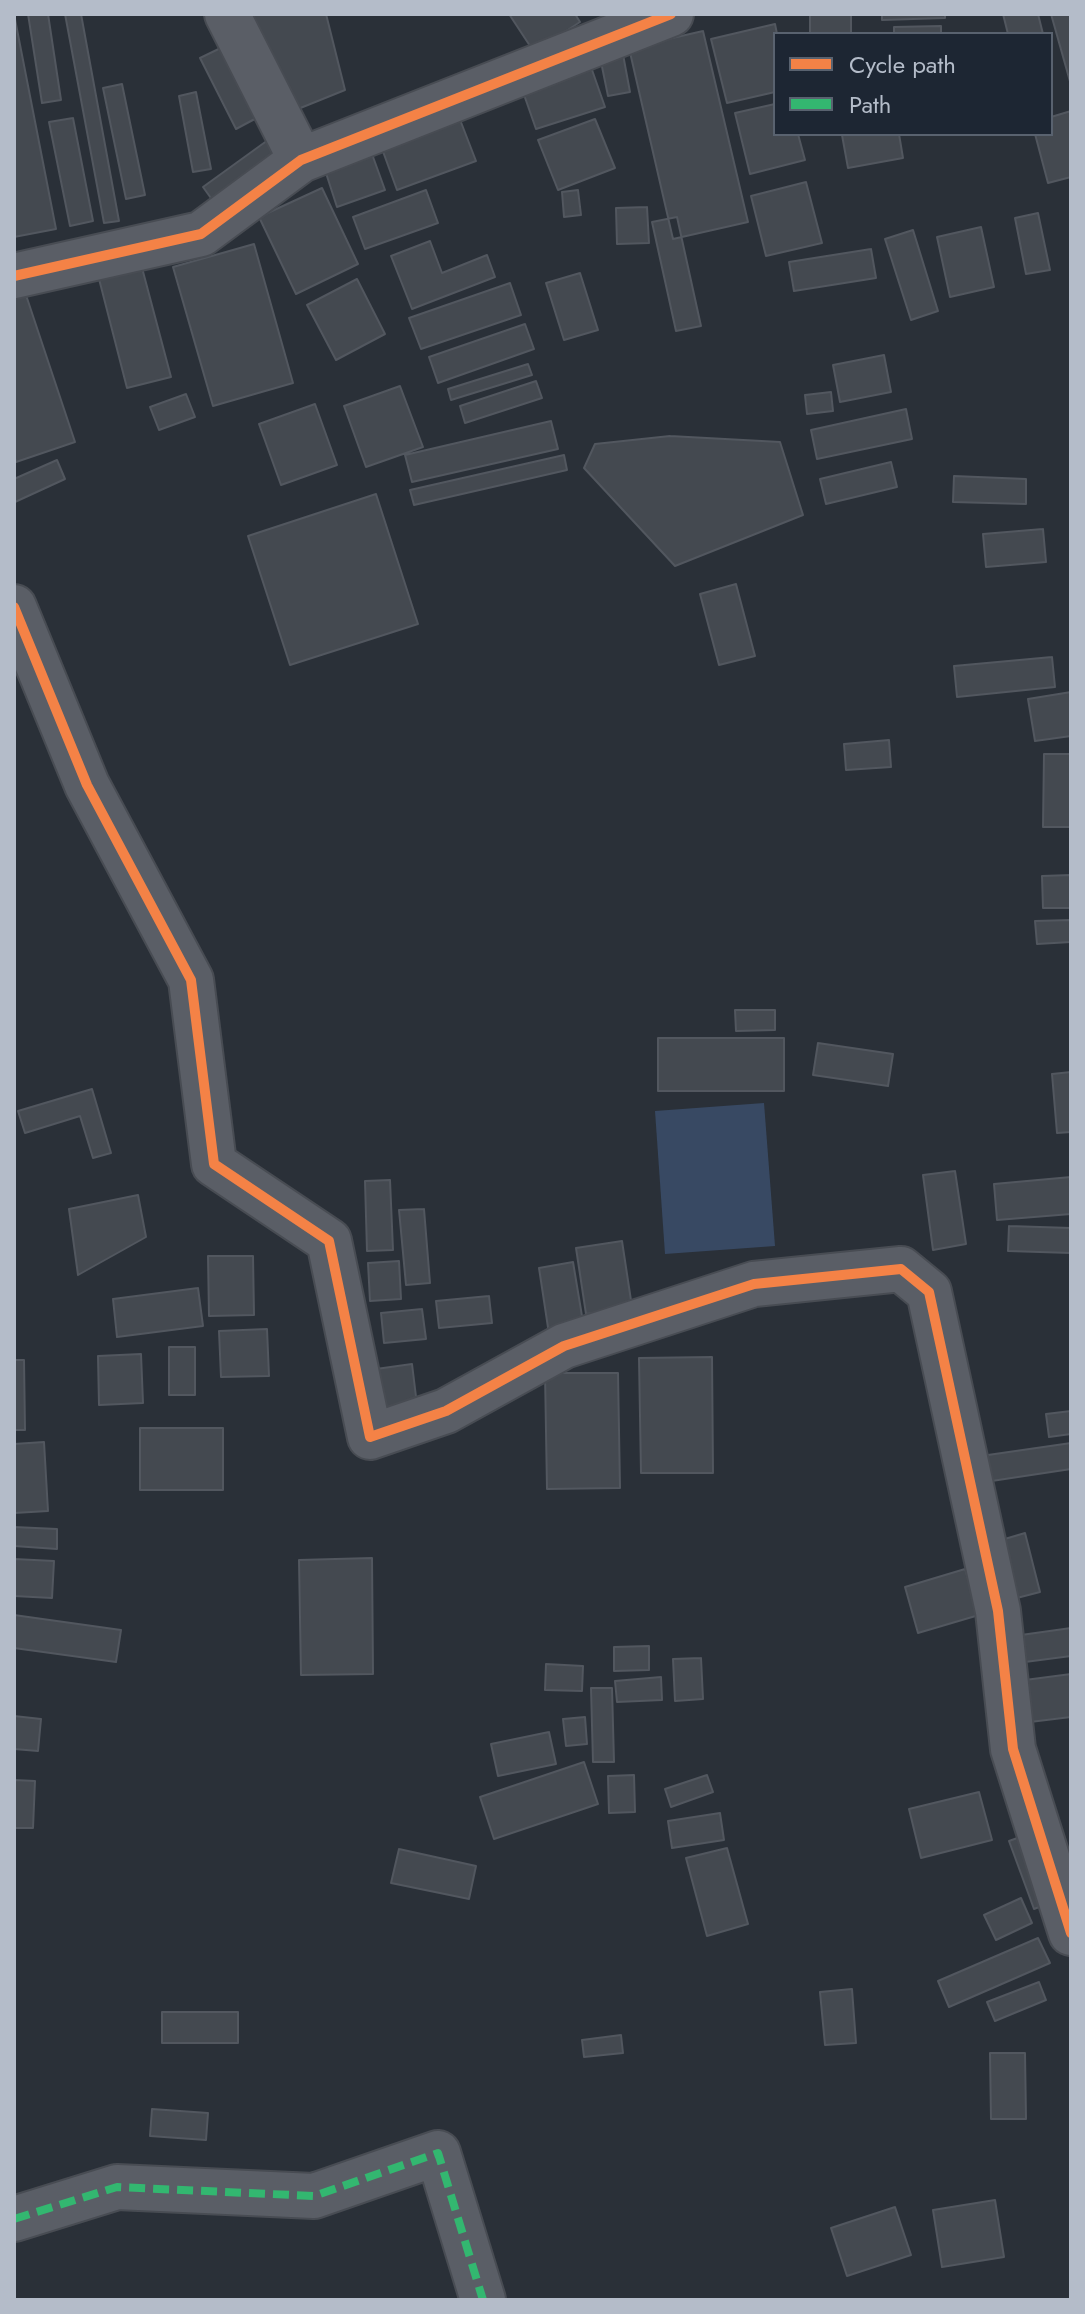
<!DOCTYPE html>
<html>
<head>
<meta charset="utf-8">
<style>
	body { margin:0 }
	#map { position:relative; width:1085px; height:2314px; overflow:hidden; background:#2a3038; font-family:Jost,sans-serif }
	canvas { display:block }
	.frame { position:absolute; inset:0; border:16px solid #b4bcc9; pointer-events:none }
	.legend { position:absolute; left:773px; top:32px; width:280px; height:104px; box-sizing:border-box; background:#1d2633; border:2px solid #59626f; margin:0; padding:10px 14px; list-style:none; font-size:24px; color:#b4bcc9 }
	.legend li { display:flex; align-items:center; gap:16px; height:40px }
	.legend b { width:40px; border:2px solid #59626f }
</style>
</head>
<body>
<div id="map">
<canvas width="1085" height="2314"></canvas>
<div class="frame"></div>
<ul class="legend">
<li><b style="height:10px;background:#f48246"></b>Cycle path</li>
<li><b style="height:10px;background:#33b770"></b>Path</li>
</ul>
</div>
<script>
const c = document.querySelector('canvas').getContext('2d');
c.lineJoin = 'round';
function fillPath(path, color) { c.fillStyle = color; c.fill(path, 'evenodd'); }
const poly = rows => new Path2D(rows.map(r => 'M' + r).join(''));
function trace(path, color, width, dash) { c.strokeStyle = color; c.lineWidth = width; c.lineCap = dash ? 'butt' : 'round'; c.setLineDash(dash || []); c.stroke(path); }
fillPath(poly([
	[764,1103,775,1246,665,1254,655,1111]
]), '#384963');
const building = poly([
	[14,14,56,229,14,237,14,14],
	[28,14,48,14,61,100,42,103,28,14],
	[65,14,81,14,119,221,104,223,65,14],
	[252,14,326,14,345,90,293,111,252,14],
	[509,14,575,14,580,22,534,52,509,14],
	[810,14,851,14,851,34,810,34,810,14],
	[882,14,945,14,945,18,882,20,882,14],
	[1003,14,1038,14,1043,34,1008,34,1003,14],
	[1051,14,1071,14,1071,85,1051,14],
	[775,24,777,34,775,34,775,92,727,103,711,39,775,24],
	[941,26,941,34,894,34,894,27,941,26],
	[703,31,748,222,673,239,629,48,703,31],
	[231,43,266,113,236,129,200,58,231,43],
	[622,49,630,92,608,96,599,52,622,49],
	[591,67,605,107,536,129,522,89,591,67],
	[122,84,145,195,126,199,103,88,122,84],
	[196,92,211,169,193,172,179,96,196,92],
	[775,104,775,134,798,134,805,160,750,174,735,113,775,104],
	[1071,111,1071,177,1048,183,1035,134,1051,134,1051,117,1071,111],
	[459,117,476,161,397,190,381,146,459,117],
	[73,118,93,221,70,226,49,122,73,118],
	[595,119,615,168,558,190,538,140,595,119],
	[899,134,903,158,848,168,842,135,899,134],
	[268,140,278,154,213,201,203,187,268,140],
	[372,154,385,190,337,207,325,170,372,154],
	[806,182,822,243,766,256,751,196,806,182],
	[322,188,358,264,296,294,259,217,322,188],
	[426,190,438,223,365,249,353,217,426,190],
	[578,190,581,215,564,217,562,192,578,190],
	[647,207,649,243,617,244,616,208,647,207],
	[1038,213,1050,270,1026,274,1015,218,1038,213],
	[677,217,701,326,676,331,652,222,677,217],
	[981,227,994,287,950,297,937,237,981,227],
	[913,230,938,311,911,320,885,239,913,230],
	[430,241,442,273,487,255,495,277,412,309,391,256,430,241],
	[254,244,293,383,213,406,173,267,254,244],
	[871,249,876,278,794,291,789,262,871,249],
	[141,264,171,377,127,388,98,275,141,264],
	[580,273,598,330,564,340,546,283,580,273],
	[357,279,385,334,336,360,307,305,357,279],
	[22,283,75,442,16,462,14,455,14,286,22,283],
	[510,283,521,315,421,349,409,318,510,283],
	[525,324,534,349,438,383,429,357,525,324],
	[884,355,891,392,840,402,833,365,884,355],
	[528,364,532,375,451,400,448,389,528,364],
	[536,381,542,398,465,423,460,406,536,381],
	[400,386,423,447,366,467,344,406,400,386],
	[831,392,833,411,807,414,805,395,831,392],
	[186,394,195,417,159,430,150,407,186,394],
	[315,404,337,465,281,485,259,424,315,404],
	[906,409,912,439,817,459,811,430,906,409],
	[551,421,558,449,412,482,405,455,551,421],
	[670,436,780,442,803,515,675,566,584,468,595,444,670,436],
	[564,455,567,470,414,505,410,490,564,455],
	[57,460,65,479,15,502,14,479,57,460],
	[891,462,897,487,826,504,820,479,891,462],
	[954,476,1026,479,1026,504,953,502,954,476],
	[376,494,418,624,290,665,248,536,376,494],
	[1043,529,1046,562,986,567,983,534,1043,529],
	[736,584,755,656,719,665,700,594,736,584],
	[1052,657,1055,687,957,697,954,666,1052,657],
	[1071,692,1071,736,1035,741,1028,699,1071,692],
	[889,740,891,767,846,770,844,744,889,740],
	[1044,754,1070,754,1070,827,1043,827,1044,754],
	[1071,875,1071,908,1043,908,1042,876,1071,875],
	[1071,920,1071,942,1037,944,1035,921,1071,920],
	[735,1010,775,1010,775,1030,736,1031,735,1010],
	[658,1038,784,1038,784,1091,658,1091,658,1038],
	[818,1043,893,1054,888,1086,813,1075,818,1043],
	[1071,1072,1071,1132,1057,1133,1052,1074,1071,1072],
	[92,1089,111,1153,93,1158,80,1116,25,1133,18,1111,92,1089],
	[955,1171,966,1244,933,1250,923,1175,955,1171],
	[1071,1177,1071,1214,997,1220,994,1184,1071,1177],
	[390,1180,393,1250,367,1251,365,1181,390,1180],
	[138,1195,146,1237,78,1275,69,1209,138,1195],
	[424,1209,430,1283,406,1285,399,1210,424,1209],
	[1009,1226,1071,1228,1071,1253,1008,1251,1009,1226],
	[622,1241,632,1307,586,1314,576,1248,622,1241],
	[208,1256,253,1256,254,1315,209,1316,208,1256],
	[399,1261,401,1299,370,1301,368,1263,399,1261],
	[573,1262,584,1328,549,1334,539,1268,573,1262],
	[198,1288,203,1326,117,1337,113,1299,198,1288],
	[489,1296,492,1323,439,1328,436,1301,489,1296],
	[422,1309,426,1339,384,1343,381,1313,422,1309],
	[267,1329,269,1376,221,1377,219,1331,267,1329],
	[169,1347,195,1347,195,1395,169,1395,169,1347],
	[141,1354,143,1403,99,1405,98,1356,141,1354],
	[712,1357,713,1473,641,1473,639,1358,712,1357],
	[14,1360,24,1360,25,1430,14,1430,14,1360],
	[412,1364,418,1413,382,1418,376,1369,412,1364],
	[545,1373,618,1373,620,1488,547,1489,545,1373],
	[1071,1411,1071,1434,1049,1437,1046,1414,1071,1411],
	[140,1428,223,1428,223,1490,140,1490,140,1428],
	[44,1442,48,1511,14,1513,14,1444,44,1442],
	[1071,1443,1071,1469,985,1482,981,1456,1071,1443],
	[14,1527,57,1529,57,1549,14,1546,14,1527],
	[1025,1533,1040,1592,1013,1599,998,1541,1025,1533],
	[372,1558,373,1674,301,1675,299,1560,372,1558],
	[14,1559,54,1561,52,1598,14,1596,14,1559],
	[965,1569,979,1615,918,1633,905,1587,965,1569],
	[14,1615,121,1630,116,1662,14,1648,14,1615],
	[1071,1628,1071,1656,1025,1662,1021,1635,1071,1628],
	[649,1646,649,1670,614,1671,614,1647,649,1646],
	[701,1658,703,1699,675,1701,673,1659,701,1658],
	[546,1664,583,1666,582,1691,545,1690,546,1664],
	[1071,1674,1071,1717,1030,1722,1025,1680,1071,1674],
	[661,1677,662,1700,617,1702,615,1681,661,1677],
	[591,1688,612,1688,614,1762,593,1762,591,1688],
	[14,1716,41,1719,38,1751,14,1749,14,1716],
	[585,1717,587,1744,566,1746,563,1719,585,1717],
	[549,1732,556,1764,498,1776,491,1744,549,1732],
	[584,1762,598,1804,494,1839,480,1797,584,1762],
	[634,1775,635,1812,609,1813,608,1776,634,1775],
	[707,1775,713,1792,671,1807,665,1789,707,1775],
	[14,1780,35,1781,33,1828,14,1828,14,1780],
	[979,1792,992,1840,921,1858,909,1809,979,1792],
	[720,1813,724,1840,672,1848,668,1821,720,1813],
	[1023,1836,1047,1904,1034,1909,1009,1841,1023,1836],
	[727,1848,748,1924,707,1936,686,1858,727,1848],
	[399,1849,476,1866,469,1899,391,1883,399,1849],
	[1021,1898,1032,1923,996,1940,984,1915,1021,1898],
	[1038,1938,1050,1963,949,2007,938,1981,1038,1938],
	[1039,1982,1046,2000,995,2021,987,2002,1039,1982],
	[852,1989,856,2043,825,2045,820,1992,852,1989],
	[162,2012,238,2012,238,2043,162,2043,162,2012],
	[621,2035,623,2053,584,2057,582,2040,621,2035],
	[990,2053,1025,2053,1026,2119,991,2119,990,2053],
	[152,2109,208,2113,206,2140,150,2136,152,2109],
	[995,2200,1004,2257,942,2267,933,2210,995,2200],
	[895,2207,911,2255,847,2276,831,2228,895,2207]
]);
fillPath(building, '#444950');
trace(building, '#52575f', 2);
const minor = poly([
	[227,14,301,160],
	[14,276,201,234,301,160,671,14],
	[14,607,87,785,191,980,214,1164,329,1241,370,1437,446,1411,564,1346,754,1284,901,1269,929,1292,998,1611,1013,1749,1071,1933],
	[14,2219,117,2187,314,2196,438,2153,483,2300]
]);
trace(minor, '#484c53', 48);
trace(minor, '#5a5e66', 44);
trace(poly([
	[14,2219,117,2187,314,2196,438,2153,483,2300]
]), '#33b770', 8, [16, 8]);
trace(poly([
	[14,276,201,234,301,160,671,14],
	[14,607,87,785,191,980,214,1164,329,1241,370,1437,446,1411,564,1346,754,1284,901,1269,929,1292,998,1611,1013,1749,1071,1933]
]), '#f48246', 10);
</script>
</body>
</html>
